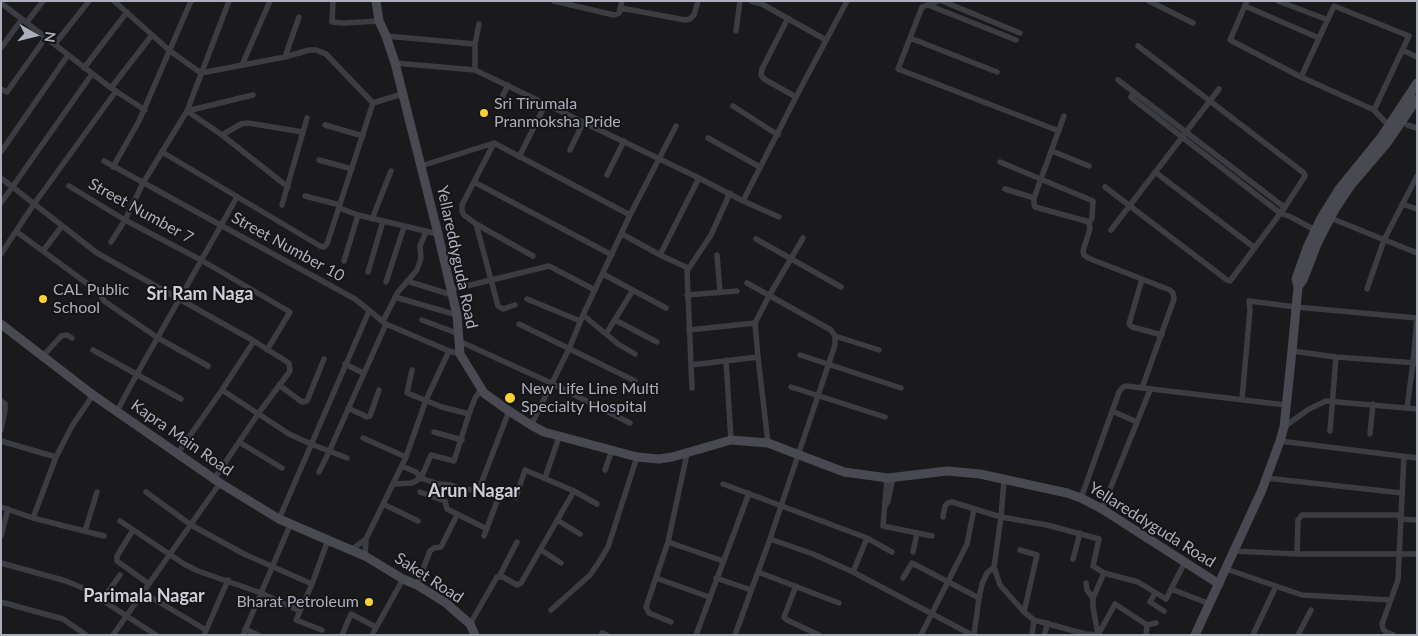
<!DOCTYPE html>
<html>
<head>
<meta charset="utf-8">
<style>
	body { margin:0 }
	#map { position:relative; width:1418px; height:636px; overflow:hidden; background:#1a1a1c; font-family:Lato,sans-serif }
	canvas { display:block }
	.frame { position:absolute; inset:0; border:2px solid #acaebc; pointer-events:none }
	.north { position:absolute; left:10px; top:10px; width:50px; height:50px; -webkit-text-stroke:4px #151517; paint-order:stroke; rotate:98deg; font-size:14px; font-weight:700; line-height:20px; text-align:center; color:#acaebc }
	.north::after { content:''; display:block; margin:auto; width:18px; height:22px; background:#acaebc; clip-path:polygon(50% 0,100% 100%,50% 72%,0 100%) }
</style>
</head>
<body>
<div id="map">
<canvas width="1418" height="636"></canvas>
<div class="frame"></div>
<div class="north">N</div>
</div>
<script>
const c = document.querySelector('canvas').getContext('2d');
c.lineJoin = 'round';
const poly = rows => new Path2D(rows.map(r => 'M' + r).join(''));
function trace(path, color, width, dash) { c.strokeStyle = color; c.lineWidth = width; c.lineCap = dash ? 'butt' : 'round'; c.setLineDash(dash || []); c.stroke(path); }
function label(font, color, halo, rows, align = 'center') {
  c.font = font + ' Lato,sans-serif'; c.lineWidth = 4; c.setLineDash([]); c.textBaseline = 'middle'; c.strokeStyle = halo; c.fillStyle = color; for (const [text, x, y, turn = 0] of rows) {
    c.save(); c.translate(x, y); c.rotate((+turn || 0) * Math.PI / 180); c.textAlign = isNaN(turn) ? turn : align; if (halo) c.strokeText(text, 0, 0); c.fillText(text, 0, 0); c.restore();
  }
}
trace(poly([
	[114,1,170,51,201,73,285,57,309,50,316,50,326,54,373,103,402,94],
	[229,1,187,111,222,135,288,187],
	[333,1,332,22,344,23,379,21],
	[554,1,614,15,619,13,622,1],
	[751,1,762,4,826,40],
	[938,1,922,7,898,69,1059,131],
	[942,1,1020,33],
	[1149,1,1193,23],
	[1247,1,1230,40,1301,77,1374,110,1389,126],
	[1278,1,1328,20],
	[1,3,111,88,145,110],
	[928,5,1016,40],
	[1245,6,1319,38],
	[621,8,685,20,690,19,694,15,698,1],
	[788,18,762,69,761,75,764,79,796,97],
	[27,22,43,1],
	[736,31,740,1],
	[386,36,475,44,479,24],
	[910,38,997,72],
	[55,44,89,1],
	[1,48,22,19],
	[1402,50,1417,57],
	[285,57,299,17],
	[395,63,475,70,699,178,743,201,779,217],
	[242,65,270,1],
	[84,68,127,12],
	[475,70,475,44],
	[1301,77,1334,6,1409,36,1374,110],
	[1118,80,1284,207],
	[111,88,152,35],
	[1,89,7,92,46,37],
	[1134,92,1131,97,1133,99,1280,213,1291,217,1315,230],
	[500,102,508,85],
	[733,106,778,135],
	[1064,116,1034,198,1034,204,1035,207,1086,221,1089,223],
	[325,125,363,136],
	[1407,125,1417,128],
	[222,135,241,124,248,123,303,132],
	[708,138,760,167],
	[494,143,462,205,462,211,464,215,476,224,533,256],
	[570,150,584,121],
	[1052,151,1089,166],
	[1,152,68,55],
	[162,152,320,246,324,247,327,244,373,103],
	[519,157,546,103],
	[319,160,352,169],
	[104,161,355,299,386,324,449,351,460,354],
	[1000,162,1093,201,1092,218,1089,223,1090,229,1083,251,1084,255,1088,258,1170,290,1173,293,1174,299,1142,388],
	[421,166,494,143,630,215],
	[113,167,139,121,191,1],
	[1155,172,1255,248],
	[607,175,624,141],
	[1,178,97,253,254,341,289,363,290,371,258,414,214,479],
	[474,182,612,255],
	[69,186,125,220,201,260,290,312,267,350],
	[1105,187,1227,280,1230,281,1285,207,1305,176,1304,173,1138,46],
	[1005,189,1034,198],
	[305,196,340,205],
	[743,201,796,97,847,1],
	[1,203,92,74],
	[1402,204,1417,209],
	[282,205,307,118],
	[339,208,358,215],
	[1328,217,1417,253],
	[372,219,391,171],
	[476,224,498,306,503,309,515,305],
	[1111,230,1219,89],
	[17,232,100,293,104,301,158,338,208,366],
	[622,234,660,255,688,268],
	[756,239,841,287],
	[111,242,125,220,143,183,187,111,253,95],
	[43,251,62,226],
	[1,254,34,204,116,91],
	[660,255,699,178],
	[717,255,720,292],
	[344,261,358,215,438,234],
	[368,272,383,221],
	[603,274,666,308],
	[1142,279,1129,324,1132,327,1162,335],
	[407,281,452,295],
	[386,282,404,227],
	[747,283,831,330,835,336,879,350],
	[1367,289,1384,240,1417,176],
	[450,290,549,266,595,290],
	[687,295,737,291],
	[395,297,457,315],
	[527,299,580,321],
	[583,315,618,344,635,354],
	[422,320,459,334],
	[383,321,398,292,417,270,421,258,420,246,426,232],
	[614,321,617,321,657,342],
	[519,324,635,381],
	[689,330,755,323],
	[606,334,633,290],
	[459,341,551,383,630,423],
	[93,350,181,399],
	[1292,351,1336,357,1417,363],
	[800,355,901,388],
	[43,356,61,336,67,335,72,338],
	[726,360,731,440],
	[345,364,363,373],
	[691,365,758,357],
	[412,370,407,393,442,407,469,414],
	[279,385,302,402,307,401,324,359],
	[791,387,885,417],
	[692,388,687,271,711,235,730,193],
	[222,390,289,434,311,444,347,458],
	[1242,399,1250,310,1249,301,1296,307,1417,318,1413,363,1407,408],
	[1,401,5,404,5,410,1,430],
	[348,408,367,417,370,416,379,390],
	[117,411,137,374,237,197],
	[1112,411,1137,422],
	[531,425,569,349,583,315,630,215,676,126],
	[1284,427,1309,409,1326,401,1417,409],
	[1330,431,1336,357],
	[434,432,462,440],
	[1370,434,1373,404],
	[363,438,406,457],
	[1,441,56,457],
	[1280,441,1417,458],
	[239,442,282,468],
	[768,443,758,357,755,323,769,296,803,238],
	[177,454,222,390,254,341],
	[402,466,416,472,421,478,438,484,451,485,464,490,479,489,516,497,525,470,574,491,597,504],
	[605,470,612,450],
	[319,472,329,452,386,324],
	[545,478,559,437],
	[887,478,883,526,932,536],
	[1266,478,1402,493],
	[394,484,412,483,421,478,431,455,454,461,469,414,475,398,482,388],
	[723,484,867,538,892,552],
	[479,489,509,411],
	[146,492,191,525,244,554,312,584],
	[420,492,445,501,447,509,487,529],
	[1081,498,1119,392,1123,387,1126,386,1286,405],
	[383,504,418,521],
	[885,506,888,501,893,478],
	[1,507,33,518,104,536],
	[1102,509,1150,390],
	[943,517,945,506,948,503,952,502,1001,517,1047,525,1099,539,1093,566,1104,573,1138,582,1166,599,1185,562],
	[33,518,56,457,72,426,93,395],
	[279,519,369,311],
	[1400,519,1417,520],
	[557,520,580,534],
	[120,521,184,564,198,571,261,593,300,611],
	[133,530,117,556,117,561,149,584],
	[85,531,97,492],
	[1,536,8,509],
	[484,536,500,493],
	[770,539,813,554,853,572,972,635],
	[668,542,723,561],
	[351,550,366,539],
	[541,550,561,563],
	[1020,550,1037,555,1024,612],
	[1234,551,1297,554,1417,554],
	[913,552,917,533],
	[1297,554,1298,520,1302,515,1400,515],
	[365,556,366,539,406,457,426,400,449,351],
	[1073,559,1080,533],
	[1,563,66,581,85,589,156,635],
	[994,567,1000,585,1024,612,1034,620,1085,634,1098,635],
	[1226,569,1302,595,1390,600],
	[758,572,839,603],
	[853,572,867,538],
	[499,577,517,542],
	[656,578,709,597],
	[716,578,751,590],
	[903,578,912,563,979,598],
	[1086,583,1087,590,1093,598],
	[417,585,430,551,434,548,441,547,457,515],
	[796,586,784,617,787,620,819,635],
	[1171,589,1210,604],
	[144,593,206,630],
	[1155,593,1150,602,1164,611],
	[102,600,120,575],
	[1,602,63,619,86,635],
	[551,610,590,575,599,562,608,547,637,457],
	[671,622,649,613,646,607,668,542,687,454],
	[470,624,497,577,503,577,517,585,521,583,574,491],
	[245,629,258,635],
	[322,630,296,620,312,584,328,540],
	[602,633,607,635],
	[113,635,220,483],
	[204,635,228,580],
	[243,635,291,523],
	[342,635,351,614,376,627],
	[372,635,403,579],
	[696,635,749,493],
	[735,635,770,539,835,345,835,336],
	[921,635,967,544,974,509],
	[974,635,979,598,982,584,987,573,994,567,1001,517,1004,480],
	[1032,635,1034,620],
	[1044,635,1048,623],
	[1098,635,1115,604,1147,625,1156,623],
	[1098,635,1093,607,1093,598,1104,573],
	[1146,635,1147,625],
	[1253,635,1276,586],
	[1298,635,1311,610],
	[1394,635,1386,632,1383,629,1382,624,1398,580,1404,456]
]), '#3c3d43', 5.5);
trace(poly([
	[376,1,379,21,386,36,395,63,438,234,457,315,460,354,484,393,509,411,531,425,544,432,637,457,659,459,672,457,731,440,768,443,844,472,888,478,947,471,980,474,1067,493,1081,498,1102,509,1219,584],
	[1298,287,1303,280,1317,244,1335,209,1351,185,1387,143,1417,99],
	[1,324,93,395,220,483,279,519,365,556,403,579,417,585,446,603,470,624,475,635],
	[1195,635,1262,490,1280,441,1284,427,1292,351,1298,287,1296,279,1307,248,1321,218,1339,189,1382,136,1417,83]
]), '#484951', 9);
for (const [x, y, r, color] of [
	[484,113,5,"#fad333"],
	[43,299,5,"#fad333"],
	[510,398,6,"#fad333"],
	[369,602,5,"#fad333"]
]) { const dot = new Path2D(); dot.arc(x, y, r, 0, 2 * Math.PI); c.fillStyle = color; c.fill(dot); trace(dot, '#151517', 2); }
label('16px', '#acaebc', '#151517', [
	["Sri Tirumala",494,104],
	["Pranmoksha Pride",494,122],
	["CAL Public",53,290],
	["School",53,308],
	["New Life Line Multi",521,389],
	["Specialty Hospital",521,407],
	["Bharat Petroleum",359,602,"right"]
], 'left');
label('16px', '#acaebc', '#151517', [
	["Street Number 7",141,211,29],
	["Street Number 10",288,247,29],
	["Yellareddyguda Road",457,257,78],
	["Kapra Main Road",182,438,35],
	["Yellareddyguda Road",1152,525,32],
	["Saket Road",429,578,33]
]);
label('bold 18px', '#cdced8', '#151517', [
	["Sri Ram Naga",200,294],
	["Arun Nagar",474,491],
	["Parimala Nagar",144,596]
]);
</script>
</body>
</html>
